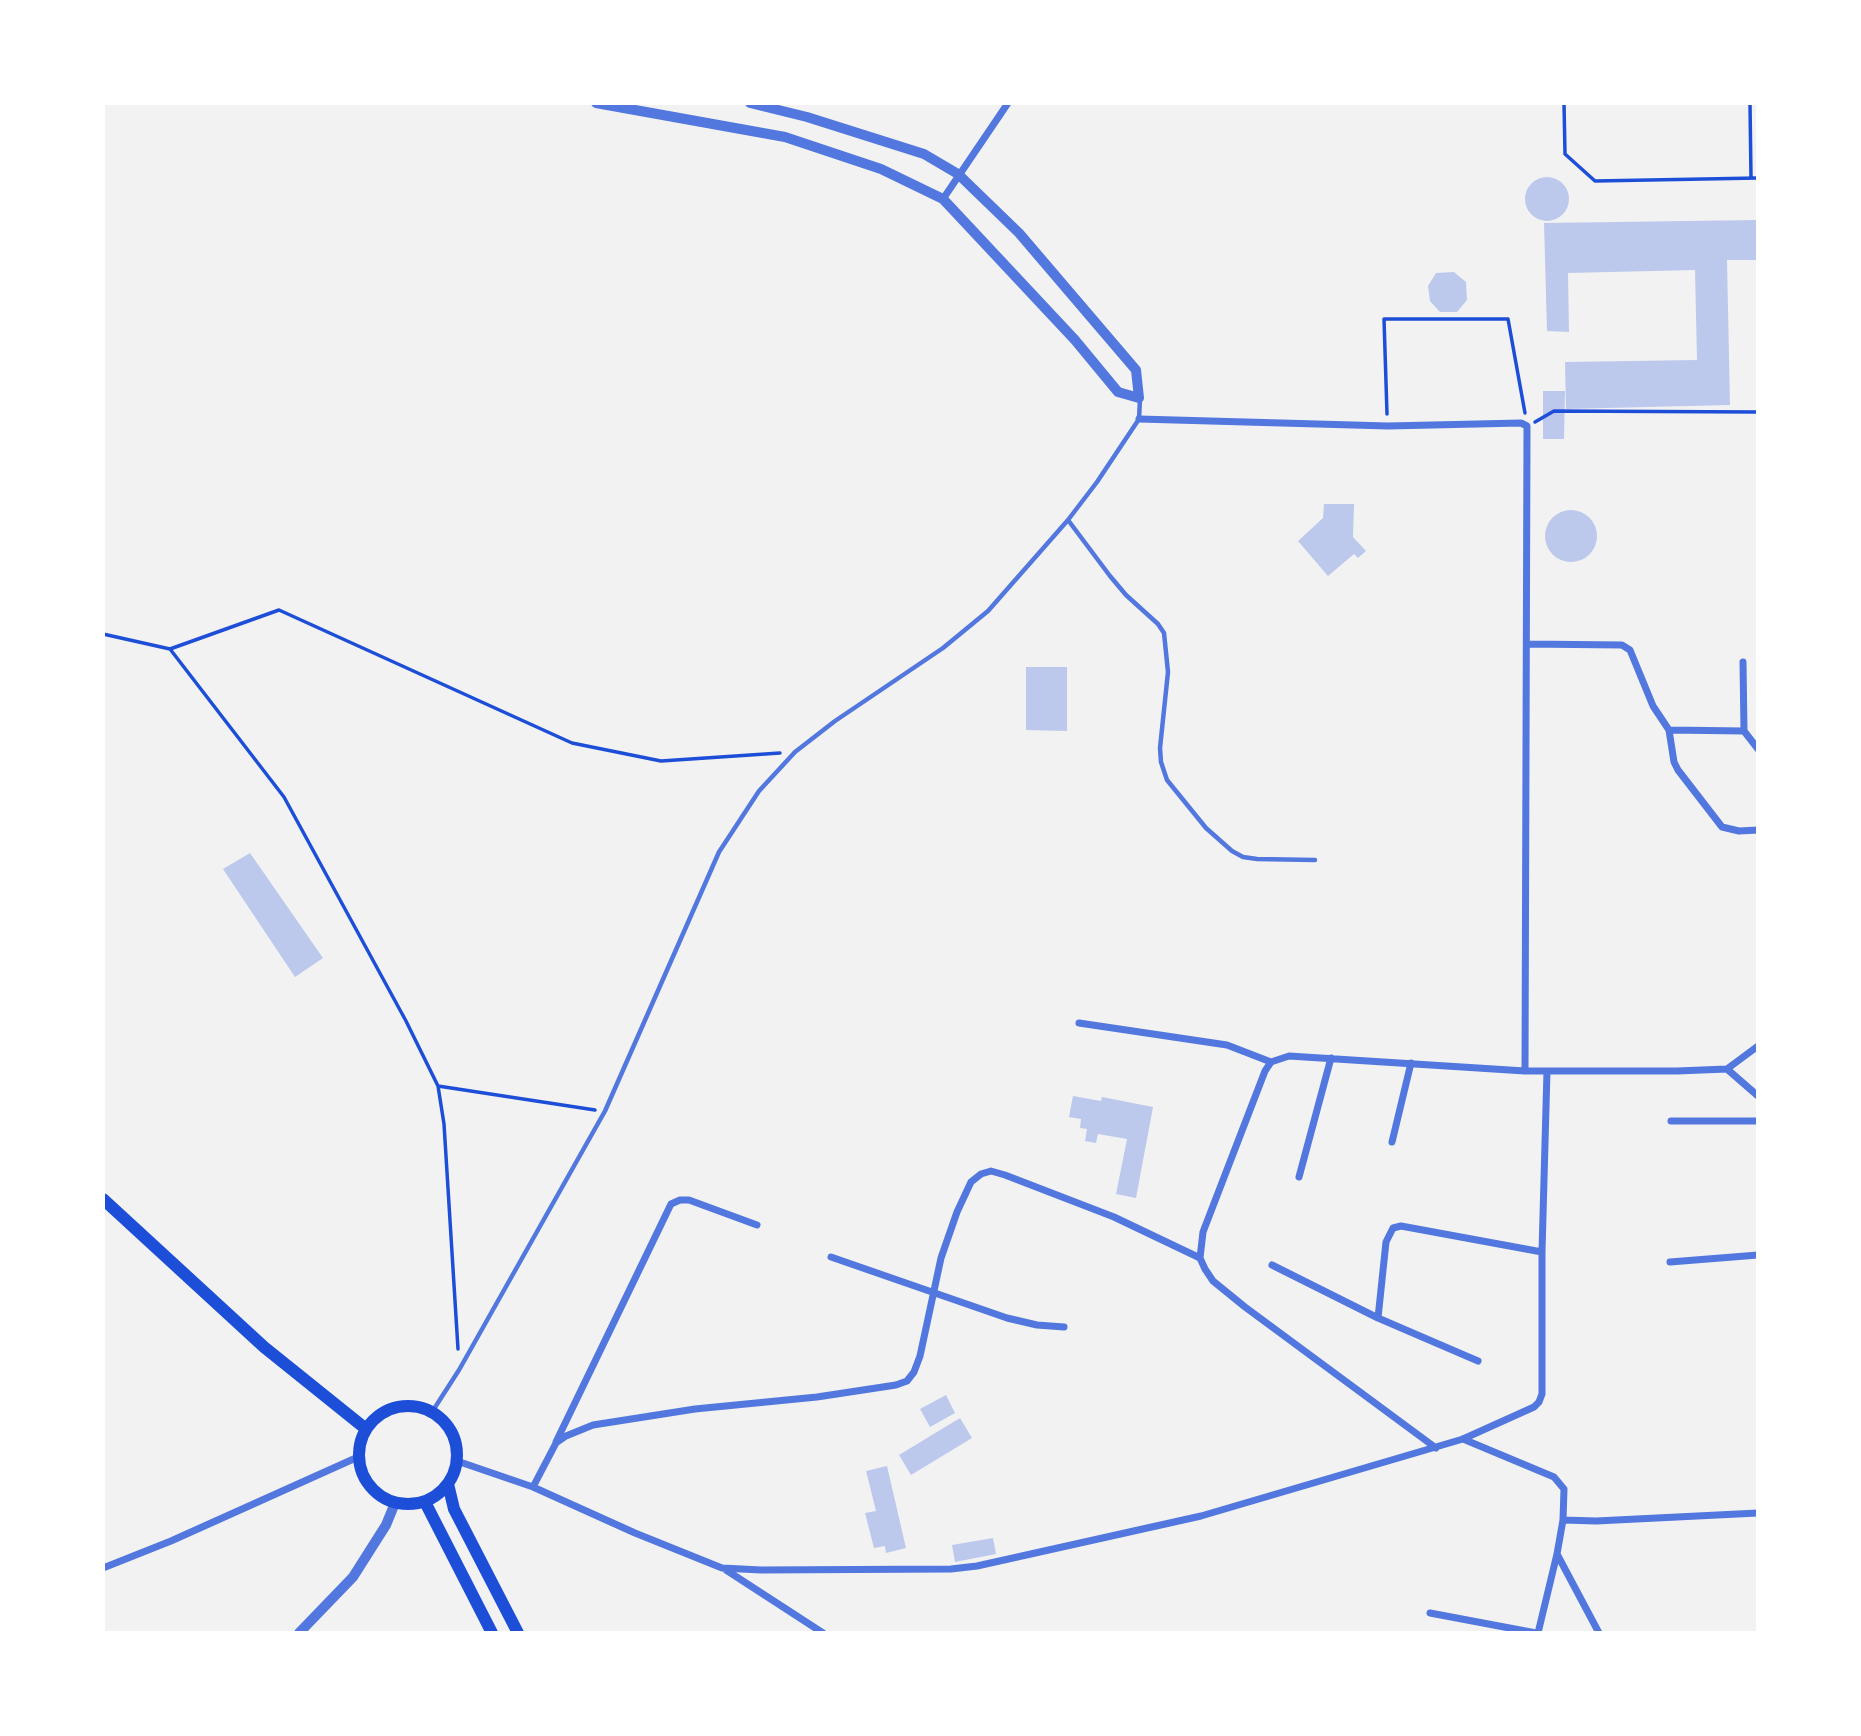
<!DOCTYPE html>
<html>
<head>
<meta charset="utf-8">
<style>
	body { margin:0 }
	#map { position:relative; width:1861px; height:1736px; overflow:hidden; background:#f2f2f2; font-family:Georgia,serif }
	canvas { display:block }
	.frame { position:absolute; inset:0; border:105px solid #fff; pointer-events:none }
</style>
</head>
<body>
<div id="map">
<canvas width="1861" height="1736"></canvas>
<div class="frame"></div>
</div>
<script>
const c = document.querySelector('canvas').getContext('2d');
c.lineJoin = 'round';
function fillPath(path, color) { c.fillStyle = color; c.fill(path, 'evenodd'); }
const poly = rows => new Path2D(rows.map(r => 'M' + r).join(''));
function trace(path, color, width, dash) { c.strokeStyle = color; c.lineWidth = width; c.lineCap = dash ? 'butt' : 'round'; c.setLineDash(dash || []); c.stroke(path); }
fillPath(poly([
	'1525 199a22 22 0 1 1 44 0a22 22 0 1 1-44 0Z',
	[1758,220,1758,260,1727,260,1730,405,1566,409,1565,362,1697,360,1695,270,1568,273,1569,332,1547,331,1544,223],
	[1454,272,1466,282,1467,300,1457,312,1440,312,1430,301,1428,286,1436,273],
	[1543,391,1565,391,1564,439,1543,439],
	[1324,504,1354,504,1353,537,1366,551,1358,558,1354,554,1328,576,1298,541,1323,518],
	'1545 536a26 26 0 1 1 52 0a26 26 0 1 1-52 0Z',
	[1026,667,1067,667,1067,731,1026,730],
	[250,853,323,958,295,977,223,869],
	[1073,1096,1101,1101,1102,1097,1153,1107,1136,1198,1116,1194,1127,1139,1098,1134,1096,1143,1085,1141,1087,1129,1080,1128,1081,1119,1069,1117],
	[946,1395,955,1413,930,1427,920,1409],
	[960,1418,972,1438,911,1475,899,1455],
	[887,1466,906,1548,886,1553,885,1546,874,1548,865,1513,876,1511,866,1471],
	[993,1538,996,1554,955,1562,952,1545]
]), '#bdc9ec');
trace(poly([
	[1564,103,1565,154,1595,181,1758,178],
	[1750,103,1751,178],
	[1387,414,1384,319,1508,319,1525,413],
	[1535,422,1554,411,1758,412],
	[103,634,170,649,279,610,572,743,661,761,780,753],
	[170,649,284,797,406,1021,438,1086,444,1124,458,1349],
	[438,1086,595,1110]
]), '#1d4ed8', 3.5);
trace(poly([
	[1068,520,1110,576,1126,595,1158,624,1164,633,1168,672,1160,748,1161,762,1167,780,1206,828,1232,851,1243,857,1257,859,1315,860],
	[432,1412,459,1370,605,1111,719,852,759,791,795,752,835,721,943,648,988,611,1068,520,1097,482,1139,419,1140,399]
]), '#5277de', 4.5);
trace(poly([
	[943,199,1008,103],
	[1139,419,1388,426,1521,423,1527,426,1525,1071],
	[1527,644,1622,645,1630,650,1653,706,1669,730,1674,762,1678,770,1722,827,1739,831,1758,830],
	[1743,662,1744,731,1758,749],
	[1669,730,1744,731],
	[1079,1023,1227,1045,1271,1062],
	[1727,1069,1758,1096],
	[1671,1121,1758,1121],
	[1392,1142,1411,1063],
	[1299,1177,1331,1058],
	[831,1257,1007,1318,1037,1325,1064,1327],
	[1670,1262,1758,1255],
	[1272,1265,1378,1318,1478,1361],
	[1378,1318,1386,1242,1393,1228,1401,1226,1542,1252],
	[1463,1439,1554,1477,1564,1489,1563,1520,1557,1554,1538,1633],
	[556,1442,671,1204,680,1200,689,1200,757,1225],
	[1436,1448,1245,1307,1213,1281,1205,1269,1200,1258,1203,1232,1265,1071,1271,1062,1289,1056,1525,1071,1677,1071,1727,1069,1758,1046],
	[457,1461,533,1487,635,1533,722,1568,761,1570,951,1569,977,1566,1201,1516,1463,1439,1534,1407,1539,1402,1542,1394,1542,1252,1547,1071],
	[533,1487,556,1443,566,1436,593,1425,695,1409,817,1397,896,1385,907,1381,914,1372,920,1356,941,1258,957,1212,971,1182,981,1174,991,1171,1005,1175,1114,1217,1200,1258],
	[1563,1520,1596,1521,1758,1513],
	[1557,1554,1599,1633],
	[103,1568,171,1541,358,1457],
	[726,1570,823,1633],
	[1430,1613,1536,1633]
]), '#5277de', 7);
trace(poly([
	[596,103,785,137,881,169,943,199,1075,340,1118,392,1139,398,1136,370,1019,233,958,174,924,154,807,117,750,103],
	[299,1633,353,1577,386,1525,395,1503]
]), '#5277de', 10);
trace(poly([
	[103,1199,264,1347,366,1429],
	'359 1455a49 49 0 1 1 98 0a49 49 0 1 1-98 0Z',
	[448,1484,454,1509,518,1633],
	[425,1502,492,1633]
]), '#1d4ed8', 12);
</script>
</body>
</html>
